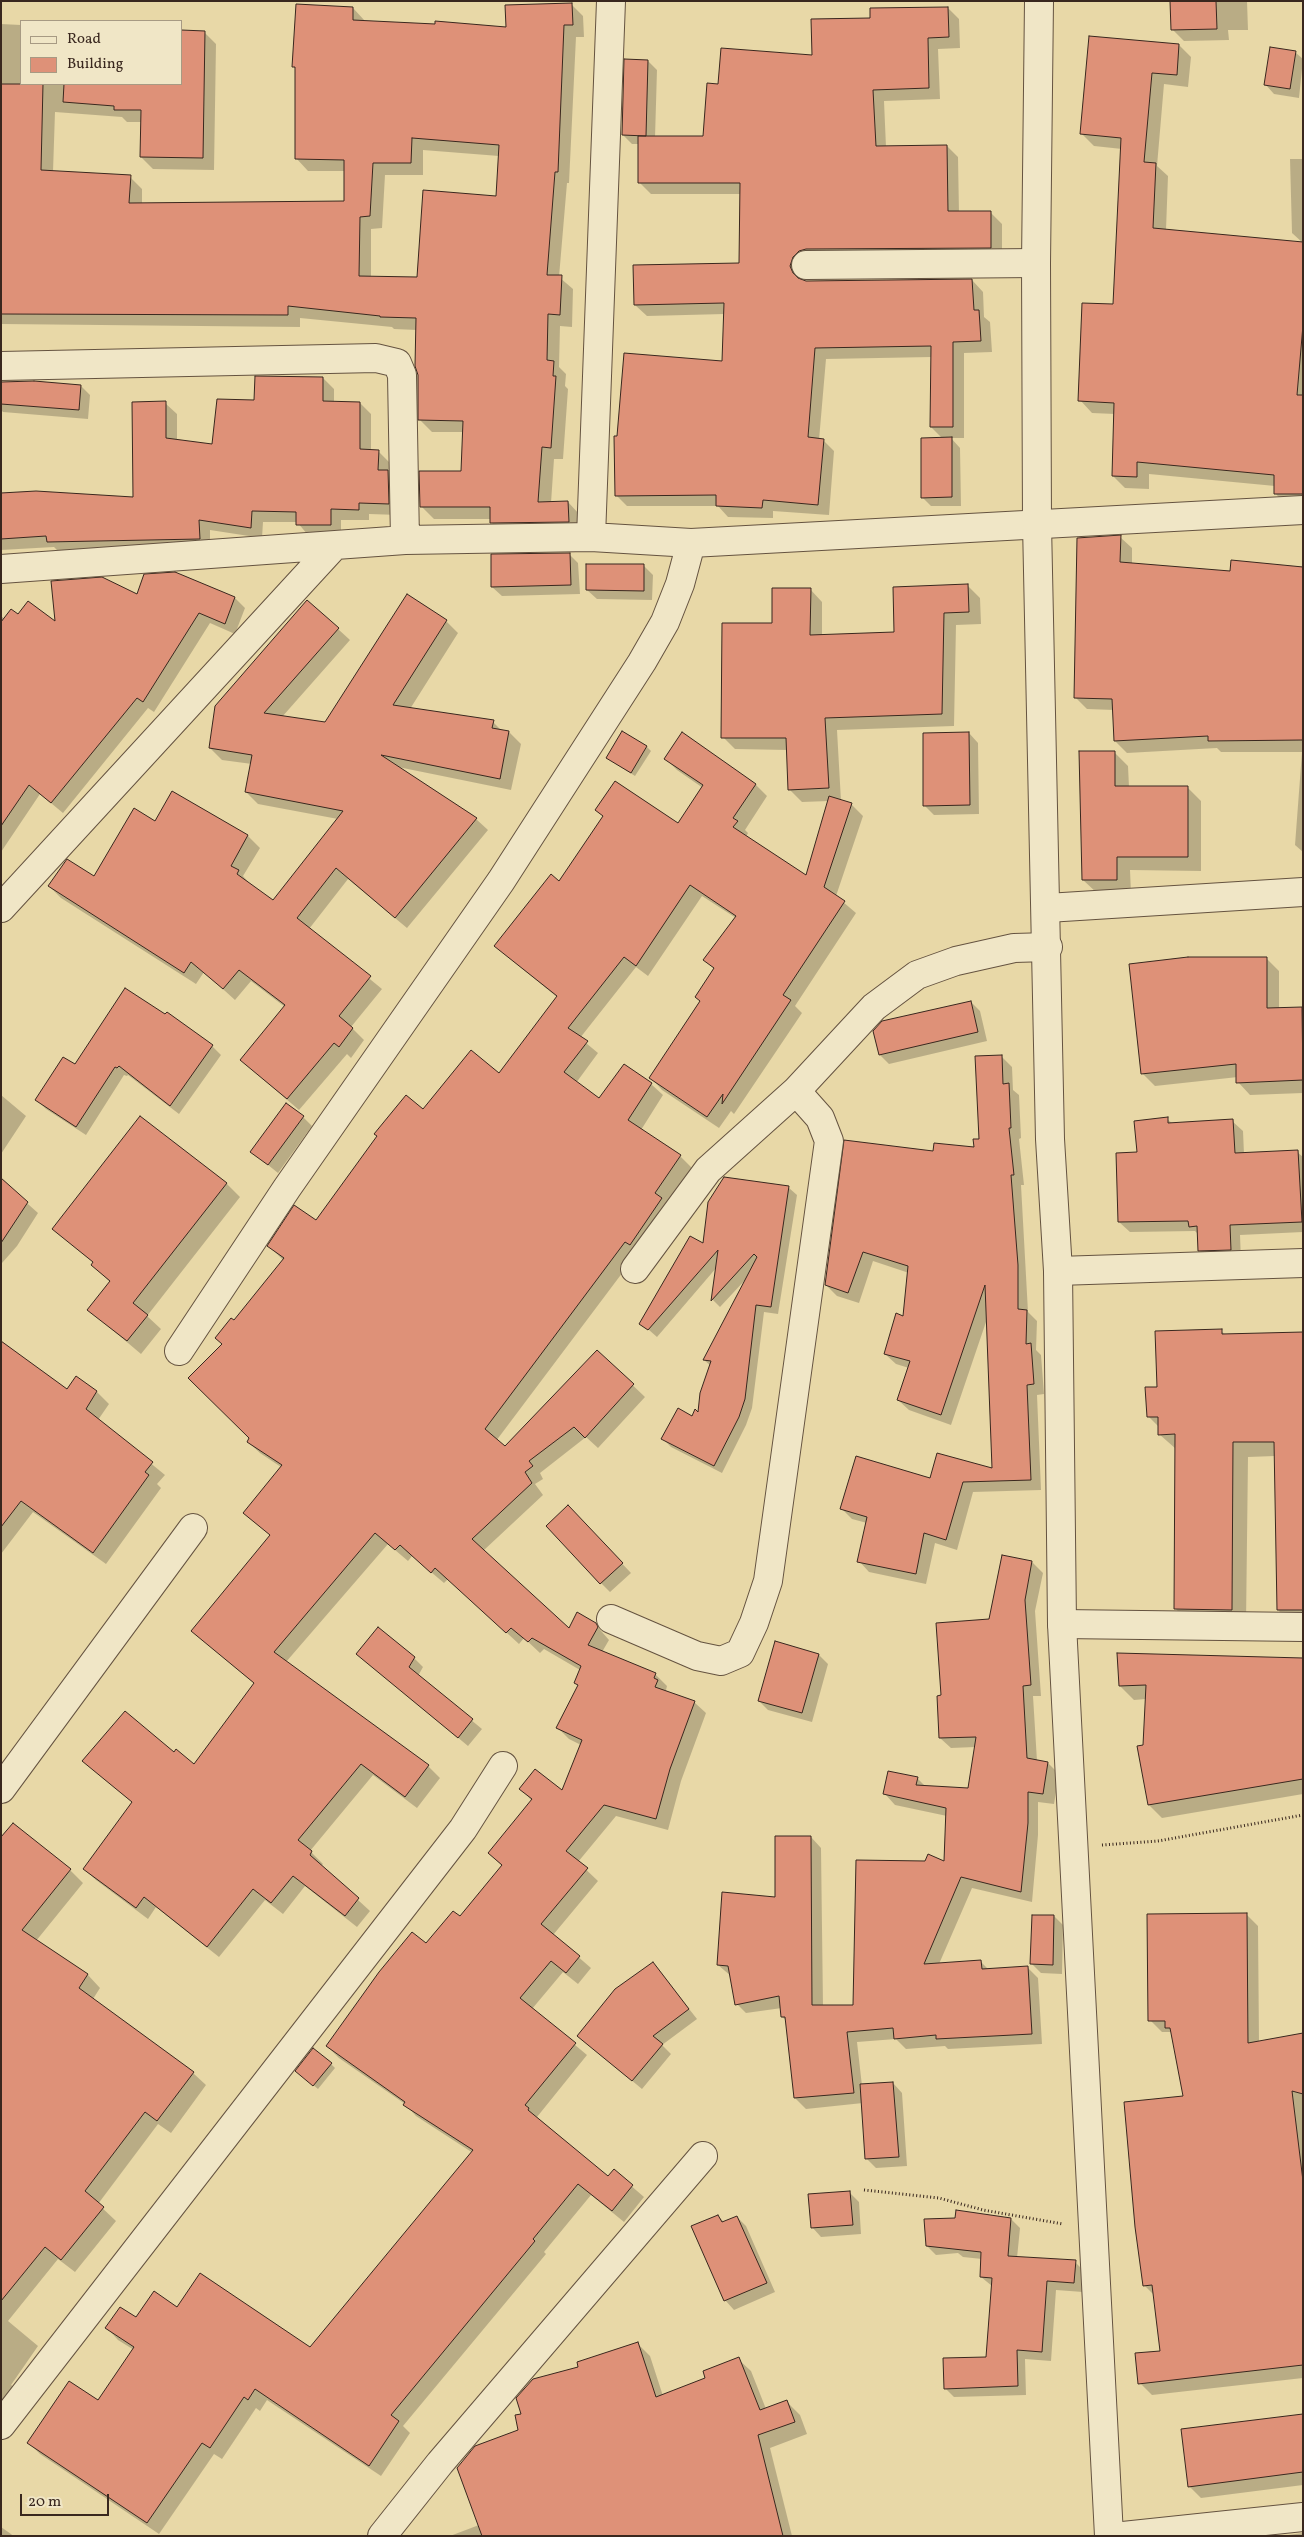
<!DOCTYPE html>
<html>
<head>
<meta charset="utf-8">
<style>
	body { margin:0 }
	#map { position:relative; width:1304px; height:2537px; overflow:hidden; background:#e8d8a7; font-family:Vollkorn,serif }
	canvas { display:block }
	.frame { position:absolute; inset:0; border:2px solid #39271e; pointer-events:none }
	.legend { position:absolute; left:20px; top:20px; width:162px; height:65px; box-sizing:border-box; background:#f0e6c6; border:1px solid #a79a83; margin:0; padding:6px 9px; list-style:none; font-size:15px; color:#39271e }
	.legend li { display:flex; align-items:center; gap:10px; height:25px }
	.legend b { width:25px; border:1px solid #a79a83 }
	.scale { position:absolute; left:20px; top:2494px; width:89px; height:22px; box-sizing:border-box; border:2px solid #39271e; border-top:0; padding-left:6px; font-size:15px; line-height:18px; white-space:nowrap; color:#39271e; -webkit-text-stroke:4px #f0e6c6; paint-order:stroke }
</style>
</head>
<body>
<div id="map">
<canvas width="1304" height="2537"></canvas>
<div class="frame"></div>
<ul class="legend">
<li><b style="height:6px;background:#f0e6c6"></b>Road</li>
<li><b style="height:14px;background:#de9178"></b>Building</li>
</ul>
<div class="scale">20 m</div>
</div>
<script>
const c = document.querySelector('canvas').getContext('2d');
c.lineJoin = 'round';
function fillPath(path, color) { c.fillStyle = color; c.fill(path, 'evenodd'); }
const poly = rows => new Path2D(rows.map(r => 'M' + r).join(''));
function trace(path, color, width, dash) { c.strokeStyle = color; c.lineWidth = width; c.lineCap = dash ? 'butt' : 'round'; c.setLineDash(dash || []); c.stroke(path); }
fillPath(poly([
	[1171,1,1247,1,1248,30,1228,30,1229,40,1184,41,1172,29],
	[571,4,583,16,584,37,576,37,569,183,567,183,559,277,573,289,572,327,560,326,559,367,566,374,565,386,568,389,563,459,554,459,551,503,568,502,580,515,580,534,504,535,491,522,491,519,434,519,421,506,462,473,464,432,432,432,420,420,417,330,394,329,392,327,300,318,300,327,1,324,1,24,21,25,21,84,181,84,204,32,216,44,214,170,153,169,141,157,142,122,127,122,122,117,55,112,53,172,130,177,142,189,142,204,345,202,345,171,308,171,296,158,296,70,293,66,353,8,365,21,507,28],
	[423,150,499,156,497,197,418,278,371,277,371,229,382,228,385,175,423,175],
	[948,8,959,19,960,48,938,49,940,99,884,101,886,147,947,146,958,157,959,213,991,213,1002,224,1002,259,804,268,801,278,806,282,972,280,983,292,984,317,990,322,992,352,964,353,964,438,951,438,960,448,961,506,931,506,922,497,943,439,931,427,932,357,826,359,819,440,823,440,834,451,829,515,773,511,773,518,728,517,718,506,627,506,616,495,618,437,723,362,725,314,647,316,635,305,740,264,742,194,651,194,639,182,640,144,632,144,623,135,648,61,657,70,655,138,704,138,719,85,814,56,871,19],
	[1179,45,1191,57,1188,87,1164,84,1157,166,1168,176,1166,230,1303,243,1292,233,1290,159,1303,159,1303,506,1287,506,1275,493,1275,486,1149,474,1149,489,1125,488,1113,476,1115,414,1092,413,1080,400,1114,306,1122,149,1094,146,1082,134],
	[1271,48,1296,53,1303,59,1299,98,1274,94,1265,84],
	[323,378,334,389,334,403,360,403,371,414,371,451,378,451,389,462,389,473,399,483,399,515,369,514,369,520,341,520,341,536,308,535,297,522,263,522,262,538,210,530,210,550,60,553,54,547,1,550,1,494,134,499,165,403,177,414,177,441,213,445,256,402],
	[1,382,81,386,90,395,88,419,3,412,1,410],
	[1120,537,1132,548,1132,564,1231,572,1303,569,1303,852,1295,845,1302,752,1221,752,1217,748,1127,753,1115,741,1114,710,1087,709,1075,697],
	[569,554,578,563,580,594,502,596,492,587],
	[644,566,653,575,652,600,597,599,587,590],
	[968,586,980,598,981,624,956,625,954,726,837,730,841,801,851,804,863,816,836,896,856,913,795,1006,802,1013,734,1114,731,1111,719,1128,662,1090,651,1078,701,1001,715,970,705,959,736,918,702,896,648,976,636,967,580,1038,598,1053,576,1083,599,1100,651,1084,663,1095,641,1130,680,1156,692,1168,638,1252,496,1441,505,1448,597,1351,645,1397,598,1448,586,1437,540,1473,543,1479,535,1484,543,1495,483,1551,569,1630,595,1624,609,1640,602,1652,655,1674,667,1686,666,1690,669,1693,694,1702,706,1713,681,1781,668,1830,616,1816,578,1862,598,1881,553,1935,591,1968,578,1984,563,1972,532,2009,587,2055,537,2117,609,2178,614,2171,644,2197,624,2222,591,2195,544,2252,546,2254,403,2426,410,2433,381,2476,267,2400,260,2411,256,2408,222,2459,214,2454,159,2534,40,2454,29,2443,98,2402,134,2350,118,2340,107,2328,178,2308,311,2348,473,2153,416,2116,405,2104,339,2058,327,2046,426,1945,460,1918,502,1866,489,1853,532,1801,521,1789,563,1792,581,1745,569,1739,558,1728,579,1686,575,1683,580,1670,544,1649,540,1653,524,1638,519,1644,448,1579,444,1583,412,1556,408,1561,388,1544,286,1662,428,1766,440,1778,417,1808,373,1775,310,1851,323,1864,321,1866,370,1911,357,1927,305,1886,283,1914,265,1900,219,1957,156,1907,148,1919,96,1880,84,1869,133,1803,84,1761,174,1754,194,1766,255,1684,193,1631,271,1536,244,1513,281,1467,260,1453,248,1442,251,1438,223,1344,234,1322,284,1261,269,1246,316,1222,423,1110,499,1075,558,998,495,946,560,883,604,817,596,810,678,825,703,788,677,770,665,758,682,734,756,785,767,796,745,830,748,833,746,837,807,877,829,801,802,802,790,790,788,750,735,749,723,737,773,625,810,589,822,602,822,636,895,634],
	[137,596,235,598,245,608,235,634,210,623,154,712,148,708,63,813,40,794,1,852,1,616,5,619,18,616,57,624],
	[446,621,458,633,410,709,493,722,502,731,509,732,521,744,511,790,398,767,476,819,488,830,407,928,348,879,309,929,382,989,351,1027,364,1040,351,1058,347,1054,299,1110,241,1060,285,1007,251,981,235,1000,204,972,196,984,61,898,49,886,94,878,156,823,173,793,248,836,260,848,243,876,250,884,273,902,338,819,258,804,246,792,252,764,222,760,210,748,338,629,350,640,282,717,326,724],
	[969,733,978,743,979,814,934,815,925,806],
	[647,747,651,751,635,776,607,758],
	[1114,752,1128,766,1129,787,1187,787,1201,801,1201,871,1130,870,1131,893,1097,893,1083,880],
	[1266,958,1279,971,1279,1009,1303,1008,1303,1093,1250,1095,1238,1082,1238,1077,1155,1086,1142,1073],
	[971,1002,980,1011,987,1041,889,1064,880,1055,874,1032],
	[212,1046,221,1055,179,1114,128,1075,127,1076,124,1075,86,1135,46,1109,37,1100,75,1066],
	[1002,1057,1012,1067,1013,1090,1019,1095,1021,1138,1019,1139,1024,1185,1021,1185,1028,1312,1037,1321,1036,1350,1041,1355,1044,1394,1037,1395,1041,1490,973,1492,957,1550,935,1543,926,1584,869,1572,859,1561,867,1523,852,1519,842,1509,931,1479,993,1470,987,1319,951,1425,909,1410,898,1400,909,1368,896,1364,885,1354,904,1317,909,1273,873,1261,859,1303,837,1296,826,1285,934,1152,975,1149,980,1140],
	[1,1095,26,1116,1,1154],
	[140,1117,227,1184,240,1197,147,1316,161,1329,141,1354,89,1310,111,1283,92,1265,94,1263,53,1229],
	[303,1117,312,1126,278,1173,252,1152],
	[1167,1119,1173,1124,1232,1121,1243,1131,1244,1154,1297,1152,1303,1157,1303,1232,1240,1235,1241,1260,1210,1261,1199,1250,1199,1235,1195,1231,1130,1232,1119,1222,1139,1153],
	[724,1178,789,1188,797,1195,778,1314,764,1312,752,1408,746,1425,722,1473,671,1447,663,1439,699,1414,711,1366,704,1360,746,1279,720,1307,713,1300,717,1267,657,1337,641,1323,704,1244],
	[1,1180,38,1213,17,1246,2,1263],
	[1221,1331,1226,1335,1303,1333,1303,1625,1293,1625,1278,1610,1275,1456,1248,1457,1246,1624,1190,1624,1175,1608,1176,1449,1159,1434,1159,1427,1148,1416,1158,1388],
	[1,1342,67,1391,97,1392,109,1404,98,1420,165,1475,157,1484,161,1488,106,1564,33,1512,1,1554],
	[577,1516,631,1573,610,1592,601,1583],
	[1003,1557,1032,1562,1043,1573,1035,1611,1041,1696,1033,1696,1037,1761,1048,1763,1059,1774,1054,1804,1038,1802,1038,1835,1032,1902,972,1888,939,1964,981,1962,989,1970,1027,1967,1038,1978,1042,2044,948,2049,945,2046,906,2049,896,2039,857,2042,862,2086,893,2083,902,2093,907,2166,876,2168,867,2159,863,2103,806,2109,795,2098,787,2021,782,2017,782,2008,746,2013,735,2002,731,1976,718,1965,777,1898,811,1837,821,1848,823,2006,854,2007,945,1863,947,1816,895,1805,885,1794,918,1779,926,1787,969,1789,975,1747,951,1748,940,1738,943,1697,990,1620],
	[357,1654,414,1658,423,1667,418,1676,482,1729,468,1746],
	[819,1655,828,1664,812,1722,768,1710,759,1701],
	[1303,1659,1303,1794,1162,1818,1149,1805,1144,1746,1146,1699,1134,1700,1120,1686],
	[1,1839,70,1870,83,1883,36,1941,88,1975,100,1988,93,1999,193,2073,206,2085,171,2133,158,2124,98,2204,116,2221,75,2272,58,2259,8,2321,38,2346,11,2385,14,2387,1,2402],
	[1246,1914,1258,1926,1259,2042,1303,2035,1303,2383,1303,2378,1152,2395,1140,2383,1162,2352,1155,2296,1144,2285,1184,2097,1172,2032,1162,2032,1150,2020],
	[1054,1916,1063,1925,1062,1974,1041,1973,1032,1964],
	[653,1963,697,2019,662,2045,671,2054,642,2089,578,2036],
	[331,2064,335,2068,318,2089,301,2075],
	[850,2193,859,2202,861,2234,821,2237,812,2227],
	[718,2216,724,2222,737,2217,746,2226,775,2292,734,2310,725,2300],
	[1011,2219,1020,2228,1017,2258,1075,2262,1084,2271,1083,2292,1056,2290,1051,2361,1025,2359,1026,2395,954,2397,945,2388,987,2358,992,2286,981,2277,982,2259,963,2257,958,2253,936,2255,927,2246],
	[638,2344,650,2356,663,2396,707,2379,738,2359,751,2371,766,2409,787,2402,800,2415,807,2434,770,2448,792,2536,450,2536,479,2525,520,2431,522,2415,580,2368],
	[1303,2415,1303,2485,1201,2498,1189,2486],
	[1,2527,11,2534,13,2536,1,2536],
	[1303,2533,1303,2536,1281,2536]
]), '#0003');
const building = poly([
	[1170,1,1216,1,1217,29,1171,30,1170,1],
	[572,3,573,25,564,25,558,172,555,172,547,275,562,275,560,315,548,314,547,360,554,361,553,376,556,376,551,448,542,447,538,502,568,501,569,522,490,523,490,507,420,507,419,471,461,471,463,421,418,420,418,375,415,366,416,318,380,317,380,316,288,306,288,315,1,314,1,84,43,84,41,170,131,175,129,203,344,201,344,160,295,159,295,67,292,67,296,4,353,7,353,20,435,24,435,21,506,27,505,5,572,3],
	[412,138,499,145,496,196,423,190,417,277,359,276,360,217,370,216,373,163,411,163,412,138],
	[948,7,949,37,928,38,929,88,873,90,876,146,947,145,948,211,991,211,991,248,806,249,799,251,793,257,790,266,793,273,798,278,806,281,972,279,974,310,979,310,981,341,953,342,953,427,930,427,931,346,815,348,808,437,824,439,818,505,763,500,762,508,716,506,716,495,615,496,614,436,617,436,624,353,722,361,724,303,634,305,633,265,739,263,740,183,638,183,638,136,703,136,707,83,718,84,721,48,812,55,811,19,870,18,870,8,948,7],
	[181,30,205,31,203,158,140,157,141,110,114,110,114,106,63,102,64,84,181,84,181,30],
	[1089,36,1179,44,1177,75,1152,73,1144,162,1156,163,1153,228,1303,242,1303,325,1297,395,1303,395,1303,494,1274,494,1274,475,1137,462,1137,477,1112,476,1114,403,1078,401,1082,303,1113,304,1121,138,1080,134,1089,36],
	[1270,47,1296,51,1290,89,1264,85,1270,47],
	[624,59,648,60,646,136,622,135,624,59],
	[255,376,323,377,323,401,360,402,360,449,379,450,378,470,388,470,389,504,359,503,359,510,331,509,331,525,296,525,296,512,252,511,251,528,199,520,200,539,47,542,46,536,1,539,1,493,36,491,133,497,132,402,166,401,166,438,212,444,217,399,254,400,255,376],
	[34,381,81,385,79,410,1,404,1,382,34,381],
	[952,437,952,497,921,498,921,438,952,437],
	[1121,535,1120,562,1230,571,1231,560,1303,567,1303,740,1208,741,1208,736,1114,741,1112,699,1074,698,1077,538,1121,535],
	[570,553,571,585,491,587,491,554,570,553],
	[586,564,644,564,644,591,586,590,586,564],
	[175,572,235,597,225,624,199,613,143,702,137,698,51,803,29,785,1,826,1,622,11,609,18,614,28,601,55,621,51,581,102,577,137,594,144,574,175,572],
	[968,584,969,612,944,613,942,714,825,718,829,788,788,790,786,738,721,738,722,623,772,623,772,588,811,588,810,635,894,632,893,587,968,584],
	[407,594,447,620,393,705,494,720,492,728,509,731,500,779,381,755,477,818,395,918,336,868,297,918,371,976,339,1016,353,1028,339,1047,334,1043,287,1099,240,1060,285,1005,239,970,223,989,191,962,184,973,48,886,67,859,94,876,134,808,155,821,172,791,248,835,231,866,239,870,237,874,273,900,343,811,245,792,252,755,209,748,215,706,307,600,339,628,264,713,325,722,407,594],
	[622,731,647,746,631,773,606,758,622,731],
	[682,732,756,784,733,818,738,821,733,827,806,875,829,796,852,803,824,887,845,901,783,995,791,1000,722,1104,723,1094,707,1117,649,1078,700,1001,695,997,714,968,703,960,736,916,690,885,636,966,624,957,568,1028,588,1041,564,1072,599,1098,624,1064,652,1083,628,1120,681,1155,655,1193,662,1198,630,1245,625,1242,485,1429,505,1446,597,1350,634,1384,585,1438,574,1427,529,1461,533,1466,525,1472,532,1483,472,1539,569,1628,577,1612,596,1623,598,1627,588,1645,656,1673,654,1678,658,1680,655,1687,695,1701,670,1769,656,1819,604,1805,566,1851,588,1868,541,1924,580,1956,566,1973,551,1961,520,1998,576,2043,525,2105,529,2108,528,2110,608,2176,614,2169,633,2185,612,2211,578,2184,533,2239,535,2241,391,2415,399,2421,369,2466,255,2389,248,2400,244,2397,210,2448,202,2443,147,2523,27,2443,69,2381,98,2400,134,2347,105,2328,120,2307,136,2317,154,2291,177,2307,200,2273,310,2347,473,2150,403,2105,405,2102,326,2046,379,1972,412,1932,426,1943,453,1911,460,1916,502,1865,488,1853,532,1799,519,1789,535,1769,562,1790,582,1740,556,1728,578,1685,574,1683,581,1666,532,1638,528,1642,511,1628,506,1633,435,1568,431,1573,400,1545,395,1550,375,1533,274,1652,429,1765,405,1797,361,1764,298,1840,312,1851,310,1855,359,1898,345,1916,293,1876,271,1903,253,1889,207,1947,144,1897,136,1908,83,1869,132,1802,82,1761,125,1711,174,1752,176,1749,194,1764,254,1683,191,1631,270,1535,243,1513,282,1465,247,1442,249,1438,188,1378,222,1344,215,1338,231,1318,234,1320,284,1258,267,1246,294,1205,316,1220,377,1136,374,1134,406,1095,423,1109,471,1050,499,1073,557,996,494,946,551,874,559,881,603,816,595,810,615,781,678,823,703,785,664,759,682,732],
	[969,732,970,805,923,806,923,733,969,732],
	[1079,751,1115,751,1115,786,1188,786,1188,857,1117,857,1117,880,1082,880,1079,751],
	[1188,957,1267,957,1267,1008,1302,1007,1303,1080,1236,1083,1236,1064,1141,1074,1129,964,1188,957],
	[125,988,165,1014,167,1012,213,1045,170,1106,119,1066,117,1068,115,1067,76,1127,35,1100,63,1057,75,1064,125,988],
	[971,1001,978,1032,879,1055,873,1031,882,1021,971,1001],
	[1002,1055,1003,1084,1009,1083,1011,1128,1009,1128,1014,1175,1011,1175,1018,1265,1018,1309,1027,1310,1026,1344,1031,1343,1034,1384,1027,1385,1031,1480,963,1482,946,1540,924,1533,916,1574,857,1562,867,1517,840,1509,856,1456,930,1478,937,1453,992,1468,985,1285,941,1415,897,1400,910,1361,884,1354,896,1313,903,1316,908,1266,863,1252,848,1293,825,1285,844,1140,933,1151,934,1143,974,1147,973,1139,979,1139,975,1056,1002,1055],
	[286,1103,304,1116,268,1165,250,1152,286,1103],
	[140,1116,227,1183,133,1303,148,1315,127,1341,87,1310,110,1281,91,1265,93,1262,52,1229,140,1116],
	[1168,1117,1168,1123,1233,1119,1235,1153,1298,1150,1302,1222,1230,1225,1231,1250,1198,1251,1197,1226,1189,1227,1188,1221,1118,1222,1116,1153,1137,1152,1134,1121,1168,1117],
	[724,1177,789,1186,771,1307,756,1305,745,1399,739,1417,714,1466,661,1439,678,1408,692,1416,695,1409,698,1412,700,1393,711,1361,703,1360,757,1257,754,1254,711,1301,718,1250,648,1330,639,1324,690,1236,703,1243,708,1202,724,1177],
	[1,1178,28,1202,1,1243,1,1178],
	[1222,1329,1222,1334,1303,1332,1303,1610,1277,1610,1274,1442,1233,1442,1232,1610,1174,1609,1175,1434,1158,1435,1158,1417,1147,1417,1145,1387,1157,1387,1155,1331,1222,1329],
	[1,1341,67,1389,76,1376,97,1391,86,1409,153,1462,145,1472,149,1475,93,1553,21,1501,1,1527,1,1341],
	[568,1505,623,1563,600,1584,546,1526,568,1505],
	[1002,1555,1032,1561,1025,1600,1031,1685,1023,1686,1027,1758,1048,1762,1043,1794,1028,1792,1028,1823,1021,1892,961,1877,924,1964,981,1960,982,1969,1028,1966,1032,2034,936,2039,936,2035,894,2039,893,2028,847,2032,854,2093,794,2098,785,2017,781,2017,779,1996,735,2005,728,1966,717,1965,722,1892,775,1897,775,1836,811,1836,812,2005,853,2005,856,1860,925,1861,928,1854,944,1861,946,1808,883,1794,888,1771,918,1777,916,1785,968,1788,976,1737,939,1738,937,1696,941,1695,936,1623,989,1619,1002,1555],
	[378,1627,415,1657,409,1667,473,1719,458,1738,356,1654,378,1627],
	[775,1641,819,1654,802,1713,758,1701,775,1641],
	[1117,1653,1303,1658,1303,1779,1148,1805,1137,1746,1143,1745,1146,1685,1119,1686,1117,1653],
	[13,1823,71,1869,22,1930,88,1974,79,1988,194,2072,157,2121,145,2112,85,2191,104,2207,61,2260,45,2247,1,2301,1,1837,13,1823],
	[1247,1913,1248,2043,1303,2033,1303,2094,1292,2091,1303,2181,1303,2365,1138,2384,1135,2353,1160,2351,1152,2285,1143,2286,1135,2227,1124,2102,1183,2096,1170,2028,1165,2028,1165,2021,1148,2021,1147,1914,1247,1913],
	[1032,1915,1054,1915,1053,1965,1030,1964,1032,1915],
	[653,1962,689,2009,653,2036,663,2044,632,2081,577,2036,615,1989,653,1962],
	[313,2048,332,2063,313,2086,295,2071,313,2048],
	[893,2082,899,2157,865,2159,860,2084,893,2082],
	[850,2191,853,2225,811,2228,808,2194,850,2191],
	[956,2210,1011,2218,1008,2256,1076,2260,1074,2283,1047,2281,1042,2352,1017,2350,1018,2386,944,2389,943,2358,986,2357,992,2278,980,2277,981,2252,926,2246,924,2219,955,2218,956,2210],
	[718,2215,722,2222,737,2216,767,2283,724,2301,691,2226,718,2215],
	[638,2342,656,2397,705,2378,703,2371,739,2357,760,2410,787,2400,795,2422,758,2435,783,2536,482,2536,457,2468,475,2446,518,2430,515,2415,521,2414,516,2398,533,2379,578,2367,577,2362,638,2342],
	[1303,2414,1303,2472,1188,2487,1181,2429,1303,2414]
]);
fillPath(building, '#de9178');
trace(building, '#39271e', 1);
const minor = poly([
	[806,265,1036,263],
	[1,366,376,358,397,363,402,375,405,540],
	[591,537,611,1],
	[1,569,405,540,591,537,691,543,1303,510],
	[1,908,334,546],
	[1047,908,1303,892],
	[635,1269,708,1170,796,1091],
	[1058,1271,1303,1263],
	[179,1351,287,1188,501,881,642,662,665,622,680,584,691,543],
	[611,1619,697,1656,721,1661,740,1653,754,1623,768,1581,829,1141,820,1118,796,1091,874,1007,917,975,956,961,1014,948,1048,947],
	[1062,1624,1303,1627],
	[1,1789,193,1528],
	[1,2425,463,1829,503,1766],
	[382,2536,440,2463,703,2156],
	[1123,2536,1303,2517]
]);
const tertiary = poly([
	[1039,1,1036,263,1037,524,1050,1139,1058,1271,1062,1624,1109,2536]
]);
trace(minor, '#655340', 30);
trace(tertiary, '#655340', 30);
trace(poly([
	[1102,1845,1158,1841,1303,1815],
	[864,2190,939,2198,983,2210,1063,2224]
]), '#39271e', 3, [1, 2.5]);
trace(minor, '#f0e6c6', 28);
trace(tertiary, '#f0e6c6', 28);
</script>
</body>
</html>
